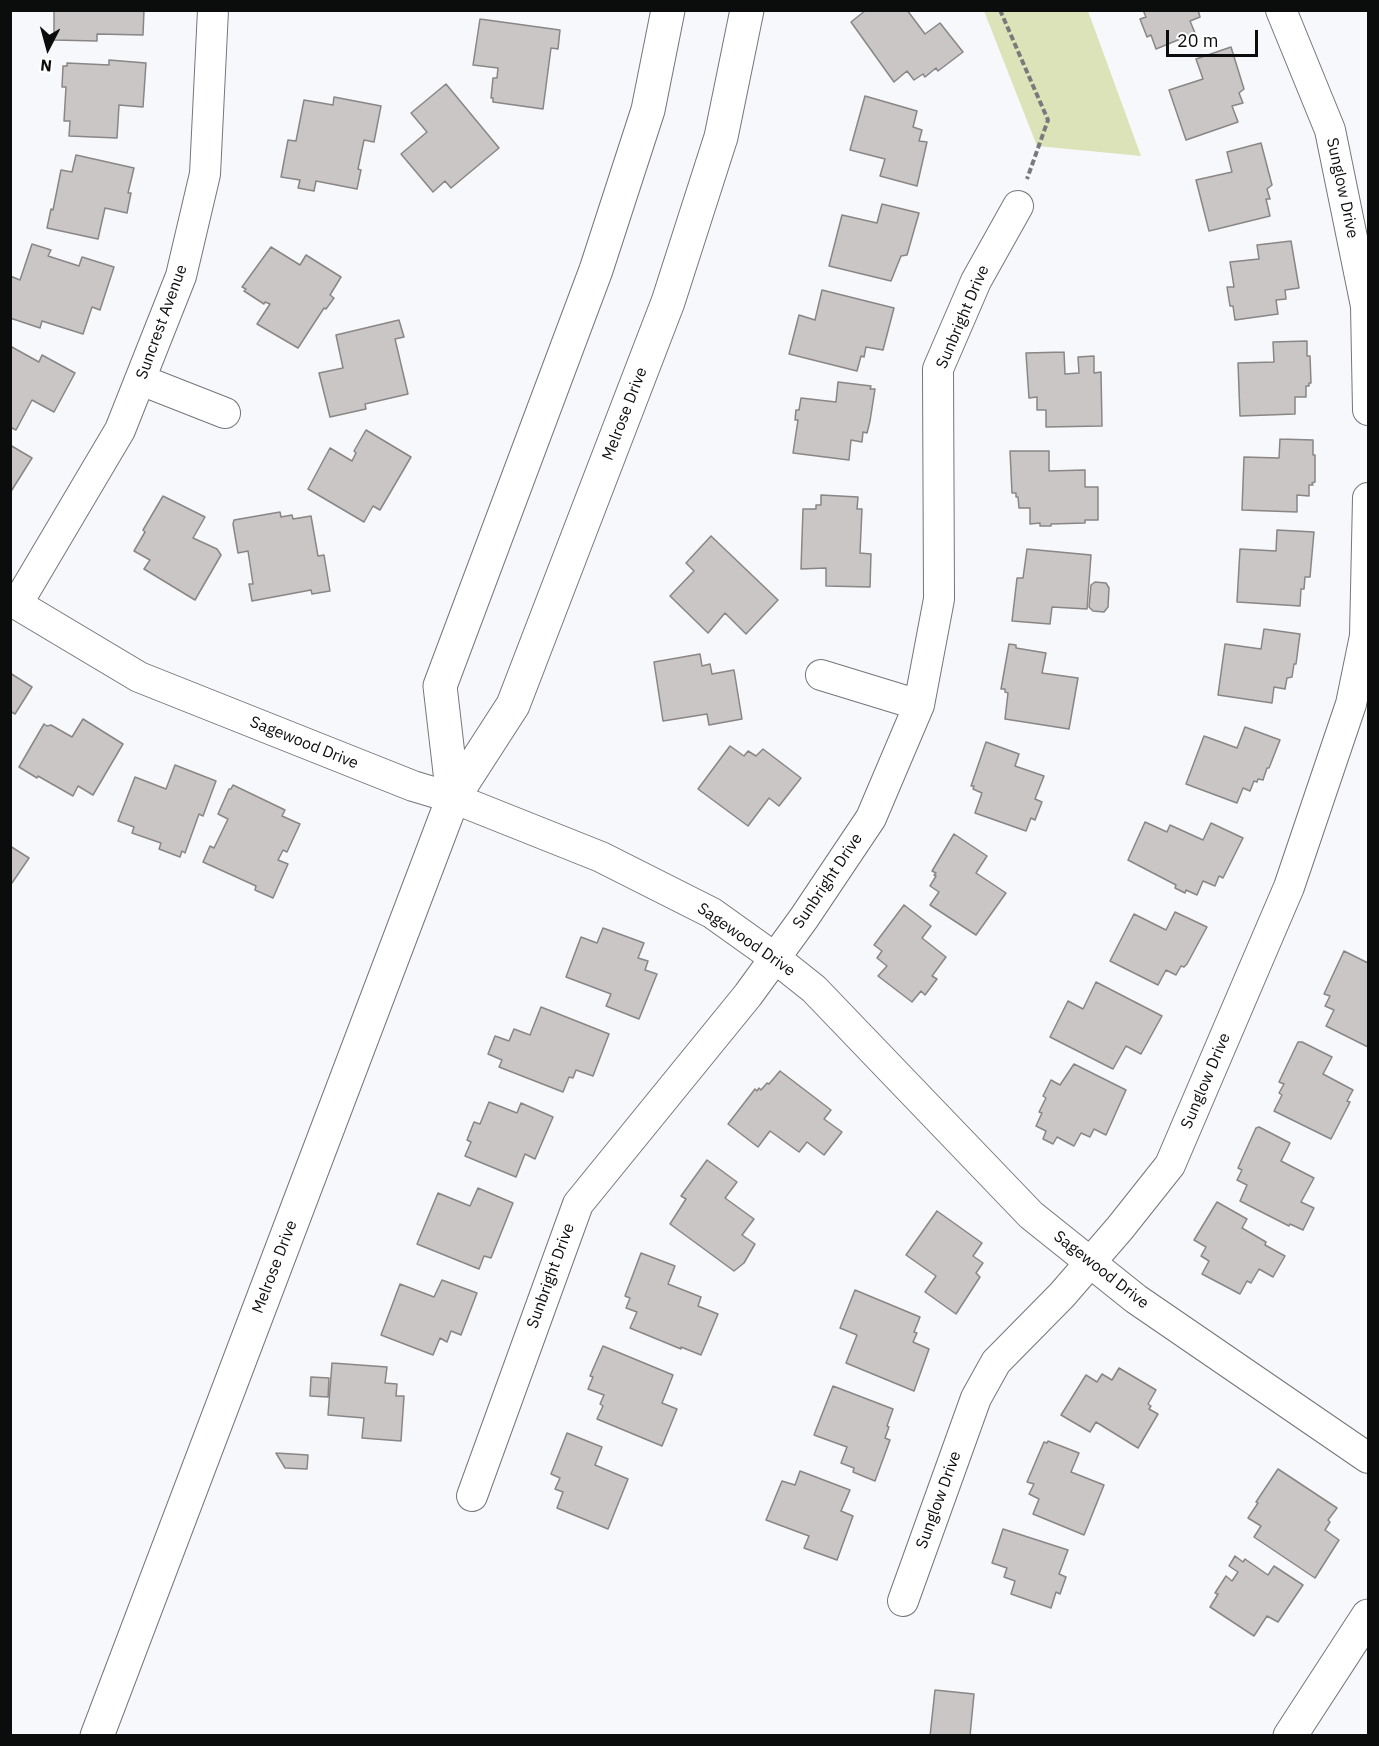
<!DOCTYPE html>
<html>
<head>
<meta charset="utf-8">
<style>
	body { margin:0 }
	#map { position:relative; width:1379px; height:1746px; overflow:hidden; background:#f6f8fb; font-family:"IBM Plex Sans",sans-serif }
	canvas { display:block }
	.frame { position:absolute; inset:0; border:12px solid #0b0c0c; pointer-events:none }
	.north { position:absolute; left:18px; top:18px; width:60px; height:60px; -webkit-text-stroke:4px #fff; paint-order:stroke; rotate:186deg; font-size:16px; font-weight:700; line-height:24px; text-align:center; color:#0b0c0c }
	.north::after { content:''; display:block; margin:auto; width:21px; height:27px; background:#0b0c0c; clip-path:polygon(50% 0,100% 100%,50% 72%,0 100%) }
	.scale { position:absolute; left:1166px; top:30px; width:92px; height:27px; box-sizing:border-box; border:3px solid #0b0c0c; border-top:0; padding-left:8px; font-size:18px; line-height:21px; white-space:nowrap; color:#0b0c0c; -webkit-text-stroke:4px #fff; paint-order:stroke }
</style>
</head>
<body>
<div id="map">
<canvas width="1379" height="1746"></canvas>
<div class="frame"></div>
<div class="north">N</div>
<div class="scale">20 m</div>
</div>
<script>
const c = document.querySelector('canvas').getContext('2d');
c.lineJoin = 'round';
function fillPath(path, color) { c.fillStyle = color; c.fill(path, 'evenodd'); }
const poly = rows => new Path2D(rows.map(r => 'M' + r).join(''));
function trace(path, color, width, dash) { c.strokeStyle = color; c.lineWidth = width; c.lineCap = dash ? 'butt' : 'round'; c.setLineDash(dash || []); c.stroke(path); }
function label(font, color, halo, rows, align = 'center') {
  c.font = font + ' "IBM Plex Sans",sans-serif'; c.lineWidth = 4.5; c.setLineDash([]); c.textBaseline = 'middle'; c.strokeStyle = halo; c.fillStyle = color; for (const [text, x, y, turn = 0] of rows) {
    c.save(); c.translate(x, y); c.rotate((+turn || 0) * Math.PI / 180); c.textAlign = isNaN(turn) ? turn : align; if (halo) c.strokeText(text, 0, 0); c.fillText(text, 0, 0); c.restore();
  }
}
fillPath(poly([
	[984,11,1088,11,1141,156,1037,146]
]), '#dce3b9');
const building = poly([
	[54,10,144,10,143,35,97,34,97,41,54,40,54,10],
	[866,10,907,10,925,34,940,23,963,52,938,71,936,68,925,77,923,74,914,80,907,71,894,82,851,22,866,10],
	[1143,10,1198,10,1200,17,1190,21,1195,33,1156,49,1151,35,1147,37,1140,19,1146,17,1143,10],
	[480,19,560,30,558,49,551,48,543,109,493,102,493,98,491,98,493,78,497,78,498,68,473,65,480,19],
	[1231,47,1244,89,1239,93,1243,103,1232,106,1238,122,1186,140,1169,90,1203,79,1196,59,1231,47],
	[109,60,146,63,143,107,119,105,117,138,69,136,70,121,64,121,66,87,62,87,63,66,67,66,67,63,109,65,109,60],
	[446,84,499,148,451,188,445,181,433,192,401,154,427,132,411,113,446,84],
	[865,96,917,111,913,127,922,130,919,141,927,142,917,186,880,176,885,159,850,150,865,96],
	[334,97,381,106,374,142,364,140,358,169,361,170,357,189,316,181,314,191,298,188,300,180,281,177,288,140,296,141,304,100,333,105,334,97],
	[1261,143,1272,185,1267,189,1270,199,1266,199,1270,216,1209,231,1196,180,1232,172,1227,152,1261,143],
	[76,155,134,168,128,193,131,193,127,213,105,208,98,239,47,228,51,209,53,210,61,170,72,172,76,155],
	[882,204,919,213,907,255,901,256,891,281,829,266,842,215,877,223,882,204],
	[1291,241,1299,288,1285,290,1286,299,1276,300,1278,314,1235,320,1233,306,1230,306,1227,287,1234,287,1230,262,1259,259,1257,245,1291,241],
	[32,244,51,250,48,256,79,266,82,257,114,267,100,310,92,307,83,334,42,321,40,328,10,318,10,276,20,280,32,244],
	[271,247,300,265,306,255,341,277,330,295,334,298,326,309,324,308,298,348,257,324,270,304,265,302,264,304,244,291,246,289,242,287,271,247],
	[822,290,894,308,883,350,866,347,864,357,861,356,857,371,789,354,799,315,815,320,822,290],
	[399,320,404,337,395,339,408,394,365,404,366,409,330,417,319,373,343,368,336,335,399,320],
	[1307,341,1307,356,1310,356,1311,383,1309,383,1309,386,1306,386,1306,397,1295,397,1295,414,1240,416,1238,363,1274,362,1273,342,1307,341],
	[10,346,39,362,42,355,75,373,54,412,32,400,16,430,10,427,10,346],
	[1064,352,1065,374,1079,373,1078,357,1094,356,1094,373,1101,372,1102,426,1046,427,1046,410,1037,410,1037,397,1029,398,1026,353,1064,352],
	[838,382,871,386,870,389,875,389,870,421,867,433,863,432,862,442,851,440,849,460,793,453,798,420,795,420,796,410,799,410,801,398,836,402,838,382],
	[366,430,411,457,380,510,373,506,364,522,308,489,330,448,352,461,356,453,354,451,366,430],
	[1280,439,1313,440,1313,455,1315,455,1315,482,1312,483,1313,485,1309,485,1309,496,1297,495,1297,512,1242,510,1244,457,1279,458,1280,439],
	[10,445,32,458,10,493,10,445],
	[1010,451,1049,451,1049,471,1085,470,1085,487,1098,487,1098,520,1085,520,1085,523,1051,524,1051,526,1040,526,1040,523,1030,524,1030,508,1019,508,1018,497,1016,497,1016,493,1012,493,1010,451],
	[821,495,858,497,857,509,862,509,860,553,871,554,870,587,826,586,826,568,801,569,803,509,816,509,816,505,821,505,821,495],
	[163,496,205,517,193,538,217,549,221,555,195,600,144,569,150,560,134,551,145,532,143,530,163,496],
	[280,512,281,517,292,515,293,519,311,516,318,556,324,555,330,591,312,594,311,590,252,601,249,584,253,584,248,551,238,553,233,524,234,520,280,512],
	[1277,530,1314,532,1310,577,1305,577,1304,589,1301,589,1300,606,1237,602,1240,549,1276,551,1277,530],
	[711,536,778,600,746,634,725,613,708,633,670,596,694,571,686,563,711,536],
	[1027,549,1091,555,1087,609,1052,607,1050,624,1012,621,1017,578,1023,578,1027,549],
	[1095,582,1106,583,1109,588,1108,607,1104,612,1093,611,1089,607,1091,585,1095,582],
	[1264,629,1300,634,1296,664,1294,664,1292,677,1287,678,1285,689,1274,687,1272,703,1218,695,1225,644,1261,649,1264,629],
	[1009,644,1016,645,1016,648,1046,653,1042,673,1078,678,1069,729,1005,719,1008,693,1005,692,1005,689,1001,689,1009,644],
	[700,654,702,666,710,664,712,674,734,670,742,719,709,725,707,714,663,721,654,662,700,654],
	[10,673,32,687,15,714,10,711,10,673],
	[83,719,123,744,93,795,78,786,73,796,38,776,37,778,19,767,44,724,47,726,51,725,72,737,83,719],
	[1245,727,1280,740,1269,768,1267,768,1263,780,1258,779,1257,782,1254,781,1250,791,1243,788,1237,803,1186,784,1204,736,1237,748,1245,727],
	[986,742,1019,754,1015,766,1044,776,1035,799,1042,802,1035,820,1031,818,1026,831,975,813,982,793,973,789,974,786,971,786,986,742],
	[730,746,744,756,748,751,756,756,763,749,801,778,779,806,769,798,748,826,698,789,730,746],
	[175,765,216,781,203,816,199,814,185,853,182,851,180,857,159,849,161,843,132,833,134,827,118,821,135,777,166,789,175,765],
	[233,785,285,810,282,816,300,824,287,852,283,850,278,860,288,864,273,898,255,890,256,886,203,862,210,846,214,848,228,819,218,814,229,789,231,789,233,785],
	[1145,822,1167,832,1170,825,1203,840,1211,823,1243,838,1223,878,1219,876,1215,886,1203,881,1197,895,1186,890,1185,893,1175,888,1176,885,1128,860,1145,822],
	[954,834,987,856,976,873,1006,893,976,935,930,905,939,892,930,886,936,876,934,875,936,873,932,871,954,834],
	[10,846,29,858,12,883,10,882,10,846],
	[904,905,931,926,922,938,946,957,932,976,937,979,925,995,921,991,912,1002,878,976,887,966,877,958,882,951,874,945,904,905],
	[1175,912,1207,927,1187,964,1184,967,1181,966,1176,975,1166,970,1158,985,1110,961,1134,914,1166,930,1175,912],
	[603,928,644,943,638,958,648,961,645,970,657,974,639,1019,606,1006,611,994,566,977,581,937,597,943,603,928],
	[1344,951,1368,963,1368,1047,1326,1026,1334,1010,1325,1006,1330,996,1324,994,1344,951],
	[1096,982,1162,1016,1141,1054,1126,1046,1113,1069,1050,1037,1068,1001,1083,1009,1096,982],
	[541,1007,609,1034,593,1076,576,1070,573,1078,569,1077,563,1092,499,1067,502,1060,488,1054,495,1036,509,1041,514,1029,530,1035,541,1007],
	[1298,1042,1302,1042,1332,1057,1323,1074,1353,1090,1347,1101,1350,1102,1331,1139,1274,1111,1282,1095,1279,1093,1284,1084,1279,1082,1298,1042],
	[1074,1064,1126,1090,1106,1135,1094,1129,1090,1137,1081,1133,1074,1146,1057,1137,1053,1144,1043,1139,1046,1131,1036,1126,1042,1113,1039,1112,1046,1098,1043,1096,1051,1080,1060,1085,1074,1064],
	[780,1071,831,1110,824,1119,842,1132,824,1155,807,1142,799,1152,770,1131,758,1147,728,1124,755,1089,757,1091,759,1088,761,1090,767,1083,769,1084,780,1071],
	[489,1102,517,1113,521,1103,553,1117,535,1159,525,1154,516,1177,465,1156,471,1142,467,1140,474,1122,480,1124,489,1102],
	[1259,1127,1290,1143,1281,1161,1314,1178,1301,1202,1314,1208,1303,1230,1290,1224,1289,1226,1240,1201,1247,1185,1237,1180,1242,1170,1238,1168,1256,1128,1259,1127],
	[707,1160,737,1182,725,1198,754,1219,742,1235,755,1244,744,1263,734,1271,670,1224,686,1199,681,1196,707,1160],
	[478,1188,513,1203,491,1258,484,1256,479,1269,417,1244,438,1193,470,1206,478,1188],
	[1217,1202,1247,1219,1242,1228,1266,1242,1265,1245,1285,1256,1273,1277,1259,1269,1251,1283,1247,1281,1240,1294,1202,1274,1209,1261,1201,1256,1206,1247,1194,1240,1217,1202],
	[937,1211,982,1243,973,1256,983,1263,976,1273,980,1277,956,1314,925,1292,936,1276,906,1255,937,1211],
	[641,1253,675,1266,668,1284,701,1297,698,1306,718,1314,701,1355,681,1347,681,1349,630,1328,637,1312,626,1308,630,1298,625,1296,641,1253],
	[442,1280,477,1293,461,1335,451,1331,447,1342,440,1338,433,1355,381,1335,400,1284,434,1297,442,1280],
	[855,1290,920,1317,914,1332,917,1333,913,1342,929,1349,914,1391,846,1363,857,1335,840,1328,855,1290],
	[603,1346,673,1375,662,1403,677,1409,662,1446,597,1419,603,1406,600,1404,604,1395,588,1389,593,1377,590,1376,603,1346],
	[332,1363,387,1367,385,1383,397,1384,396,1396,404,1396,401,1441,362,1438,364,1418,328,1415,332,1363],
	[1119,1368,1156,1390,1148,1404,1151,1406,1149,1409,1158,1414,1138,1448,1096,1422,1090,1432,1061,1415,1086,1375,1097,1382,1102,1374,1112,1380,1119,1368],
	[311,1377,329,1378,328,1397,310,1396,311,1377],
	[833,1386,893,1409,887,1426,889,1427,885,1438,890,1440,875,1481,853,1472,854,1468,841,1463,847,1447,814,1435,833,1386],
	[567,1433,602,1447,595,1465,628,1479,608,1529,557,1508,563,1492,555,1489,560,1478,551,1474,567,1433],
	[1048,1441,1079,1453,1071,1472,1104,1485,1084,1535,1033,1514,1039,1499,1029,1494,1034,1484,1027,1482,1044,1442,1047,1443,1048,1441],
	[276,1453,308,1455,307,1469,285,1468,276,1453],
	[1278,1469,1337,1508,1328,1520,1330,1522,1325,1530,1339,1540,1315,1578,1254,1537,1261,1526,1248,1518,1258,1503,1256,1502,1278,1469],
	[800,1471,850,1490,841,1511,853,1516,837,1560,804,1548,809,1536,766,1520,782,1481,795,1485,800,1471],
	[1003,1529,1068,1550,1059,1574,1066,1577,1060,1594,1056,1592,1051,1608,1011,1594,1015,1581,1004,1577,1007,1568,992,1563,1003,1529],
	[1235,1556,1243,1562,1245,1559,1268,1575,1274,1566,1303,1585,1278,1622,1267,1616,1254,1636,1210,1607,1218,1594,1215,1593,1226,1576,1232,1581,1238,1572,1229,1566,1235,1556],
	[935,1690,974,1694,970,1736,930,1736,935,1690]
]);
fillPath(building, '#cac6c5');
trace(building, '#898685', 1.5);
const minor = poly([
	[1281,10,1330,130,1366,306,1368,410],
	[141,380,225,413],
	[10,600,139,677,413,786,453,798,601,857,712,913,775,958,814,989,1031,1215,1136,1299,1368,1458],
	[17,604,120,430,181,276,205,174,213,10],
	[821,675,919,705],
	[472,1496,578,1204,748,995,804,918,871,818,919,705,939,599,938,369,976,281,1018,206],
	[903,1601,976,1398,996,1362,1062,1295,1120,1228,1170,1165,1289,887,1351,704,1365,636,1368,498]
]);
const tertiary = poly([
	[1290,1736,1368,1616]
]);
const secondary = poly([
	[453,798,440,686,596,270,648,110,668,10],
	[97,1736,453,798,513,705,668,302,721,137,747,10]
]);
trace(minor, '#747678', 32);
trace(tertiary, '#747678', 35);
trace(secondary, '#747678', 35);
trace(poly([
	[1000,10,1048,120,1027,179]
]), '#797a7b', 4, [6, 3]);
trace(minor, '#fff', 30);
trace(tertiary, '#fff', 33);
trace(secondary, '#fff', 33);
label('16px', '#0b0c0c', '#fff', [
	["Sunglow Drive",1342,188,78],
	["Sunbright Drive",963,317,-67],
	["Suncrest Avenue",162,322,-70],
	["Melrose Drive",625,414,-69],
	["Sagewood Drive",304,743,22],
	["Sunbright Drive",828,881,-56],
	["Sagewood Drive",746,940,35],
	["Sunglow Drive",1206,1081,-67],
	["Melrose Drive",275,1267,-69],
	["Sagewood Drive",1101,1270,38],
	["Sunbright Drive",551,1276,-70],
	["Sunglow Drive",939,1500,-70]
]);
</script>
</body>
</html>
